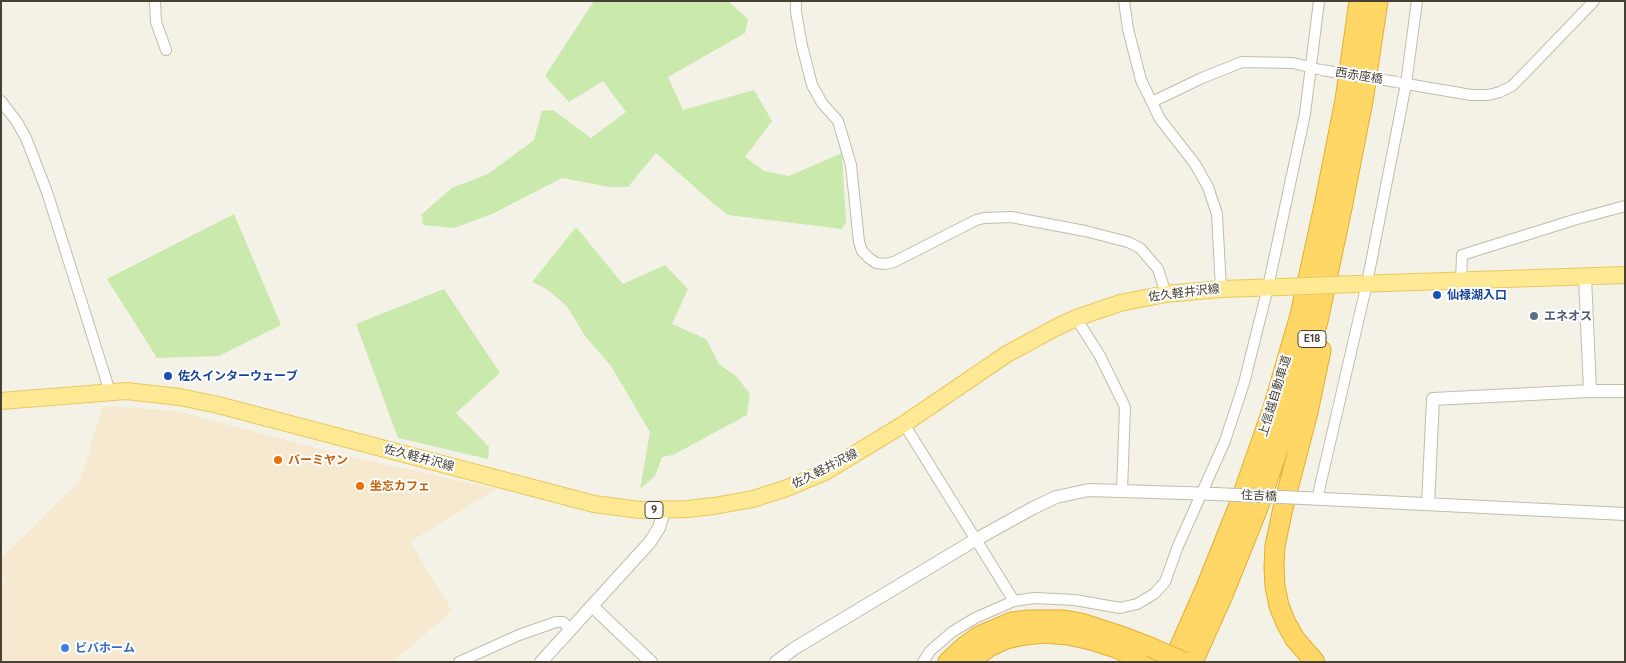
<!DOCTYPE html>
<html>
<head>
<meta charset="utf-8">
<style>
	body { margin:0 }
	#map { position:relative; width:1626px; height:663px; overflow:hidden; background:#f4f1e6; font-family:Quicksand,sans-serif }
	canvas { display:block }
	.frame { position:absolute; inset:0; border:2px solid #474135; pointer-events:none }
</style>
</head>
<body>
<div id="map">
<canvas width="1626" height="663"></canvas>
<div class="frame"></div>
</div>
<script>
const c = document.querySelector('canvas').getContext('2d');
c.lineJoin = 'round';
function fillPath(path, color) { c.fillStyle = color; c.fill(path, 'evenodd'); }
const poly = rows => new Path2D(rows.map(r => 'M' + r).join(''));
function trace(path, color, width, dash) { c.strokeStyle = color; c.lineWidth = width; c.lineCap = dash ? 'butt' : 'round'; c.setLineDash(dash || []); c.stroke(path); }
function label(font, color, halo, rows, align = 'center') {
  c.font = font + ' Quicksand,"Noto Sans JP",sans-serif'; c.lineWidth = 4; c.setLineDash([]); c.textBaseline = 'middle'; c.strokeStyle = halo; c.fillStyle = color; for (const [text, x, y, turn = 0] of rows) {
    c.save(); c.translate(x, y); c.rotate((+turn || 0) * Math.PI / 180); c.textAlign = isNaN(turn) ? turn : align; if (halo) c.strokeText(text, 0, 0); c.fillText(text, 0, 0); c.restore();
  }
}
fillPath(poly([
	[103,406,176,411,339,454,496,489,410,542,452,611,393,662,1,662,1,584,5,580,1,573,1,558,80,481]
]), '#f6e9d0');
fillPath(poly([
	[594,1,728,1,748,19,745,33,668,77,683,110,754,90,772,121,745,157,764,171,789,176,842,153,846,222,842,229,728,215,715,205,656,153,628,187,610,187,562,178,492,214,454,228,423,225,422,214,452,188,488,174,534,140,542,111,553,110,591,138,626,112,603,81,569,102,545,76],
	[234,214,281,325,219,356,157,358,107,279],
	[576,227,623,284,665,265,688,289,672,324,706,339,719,364,737,377,750,394,747,415,673,455,662,457,655,476,640,489,650,432,611,366,585,336,566,305,545,288,532,282],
	[444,289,500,373,456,413,489,447,488,459,398,438,356,324]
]), '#cae9ad');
const minor = poly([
	[155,1,156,22,166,50],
	[796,1,796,12,802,46,812,85,822,103,838,121,851,165,859,242,862,251,869,258,876,263,885,264,894,262,976,220,984,218,1011,217,1085,231,1128,242,1140,248,1158,269,1166,294],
	[1124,1,1128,29,1141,80,1160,119,1195,164,1208,187,1217,214,1221,289],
	[1401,83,1471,95,1488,95,1500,92,1512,86,1520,78,1594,1],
	[1,101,17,122,26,138,47,192,110,392],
	[1152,102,1202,78,1242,62,1293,63,1317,69],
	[1461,281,1462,255,1577,219,1625,206],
	[1076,318,1100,356,1125,407,1122,490],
	[904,424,1014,601],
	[1317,499,1367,283,1406,84,1417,1],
	[459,662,519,635,556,622,563,622,570,629],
	[923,662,930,651,952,632,975,618,1014,601,1034,598,1075,600,1120,608,1137,604,1154,594,1165,582,1178,546,1225,441,1244,383,1268,287,1305,114,1319,1]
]);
const tertiary = poly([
	[1585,277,1590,391],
	[1303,498,1625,514],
	[1428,504,1433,399,1590,391,1625,391],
	[592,606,651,662],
	[541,662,650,542,659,528,664,510],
	[776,662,795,648,975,540,1033,508,1056,497,1089,490,1215,494]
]);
const primary = poly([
	[1356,284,1625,275],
	[1,401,126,391,180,397,218,405,594,504,640,510,687,509,714,506,753,499,787,488,825,472,904,424,1007,354,1055,328,1076,318,1120,303,1166,294,1221,289,1282,287]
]);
const motorway = poly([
	[948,662,964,647,979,636,1012,622,1029,620,1064,620,1081,623,1124,637,1150,647],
	[968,662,989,647,1006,639,1025,635,1045,633,1068,635,1091,640,1116,648,1148,662],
	[1173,662,1206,587,1239,505,1273,408,1300,315,1324,206,1345,100,1359,1],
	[1193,662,1223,595,1258,508,1290,415,1318,321,1342,208,1363,101,1378,1],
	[1315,662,1295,639,1286,623,1279,606,1275,586,1274,567,1275,546,1283,508,1308,412,1321,350]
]);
trace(minor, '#c2bcab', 12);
trace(tertiary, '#c2bcab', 14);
trace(primary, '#e7c960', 18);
trace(motorway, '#e2af31', 21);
trace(minor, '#fff', 10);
trace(tertiary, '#fff', 12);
trace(primary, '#ffe994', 16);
trace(motorway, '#ffd766', 19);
const minorBridge = poly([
	[1321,70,1397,82]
]);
const tertiaryBridge = poly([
	[1215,494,1303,498]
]);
const primaryBridge = poly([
	[1282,287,1356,284]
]);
const motorwayBridge = poly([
	[1150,647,1184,662]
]);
trace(minorBridge, '#c2bcab', 12, []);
trace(tertiaryBridge, '#c2bcab', 14, []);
trace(primaryBridge, '#e7c960', 18, []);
trace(motorwayBridge, '#e2af31', 21, []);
trace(minorBridge, '#fff', 10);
trace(tertiaryBridge, '#fff', 12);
trace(primaryBridge, '#ffe994', 16);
trace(motorwayBridge, '#ffd766', 19);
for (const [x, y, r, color] of [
	[1437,295,5,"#1a4fb4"],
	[1534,316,5,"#5c6f8a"],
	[168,376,5,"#1a4fb4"],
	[278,460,5,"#e8710a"],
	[360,486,5,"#e8710a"],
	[65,648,5,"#3f7fe0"]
]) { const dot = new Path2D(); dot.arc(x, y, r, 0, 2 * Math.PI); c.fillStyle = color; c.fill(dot); trace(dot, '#fff', 2); }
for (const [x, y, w] of [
	[1312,339,28],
	[654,510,18]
]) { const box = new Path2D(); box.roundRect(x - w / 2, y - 8.5, w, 17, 4); c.fillStyle = '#fff'; c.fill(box); trace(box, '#474135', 1); }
label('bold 11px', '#474135', null, [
	["E18",1312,339],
	["9",654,510]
]);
label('12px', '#474135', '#fff', [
	["西赤座橋",1359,76,9],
	["佐久軽井沢線",1184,293,-7],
	["上信越自動車道",1275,396,-73],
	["佐久軽井沢線",419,458,15],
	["佐久軽井沢線",825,469,-27],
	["住吉橋",1259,496,3]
]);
label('bold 12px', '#164399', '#fff', [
	["仙禄湖入口",1447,295],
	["佐久インターウェーブ",178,376]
], 'left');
label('bold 12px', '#4e5e75', '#fff', [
	["エネオス",1544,316]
], 'left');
label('bold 12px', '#c56008', '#fff', [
	["バーミヤン",288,460],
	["坐忘カフェ",370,486]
], 'left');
label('bold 12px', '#366cbe', '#fff', [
	["ビバホーム",75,648]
], 'left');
</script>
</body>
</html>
